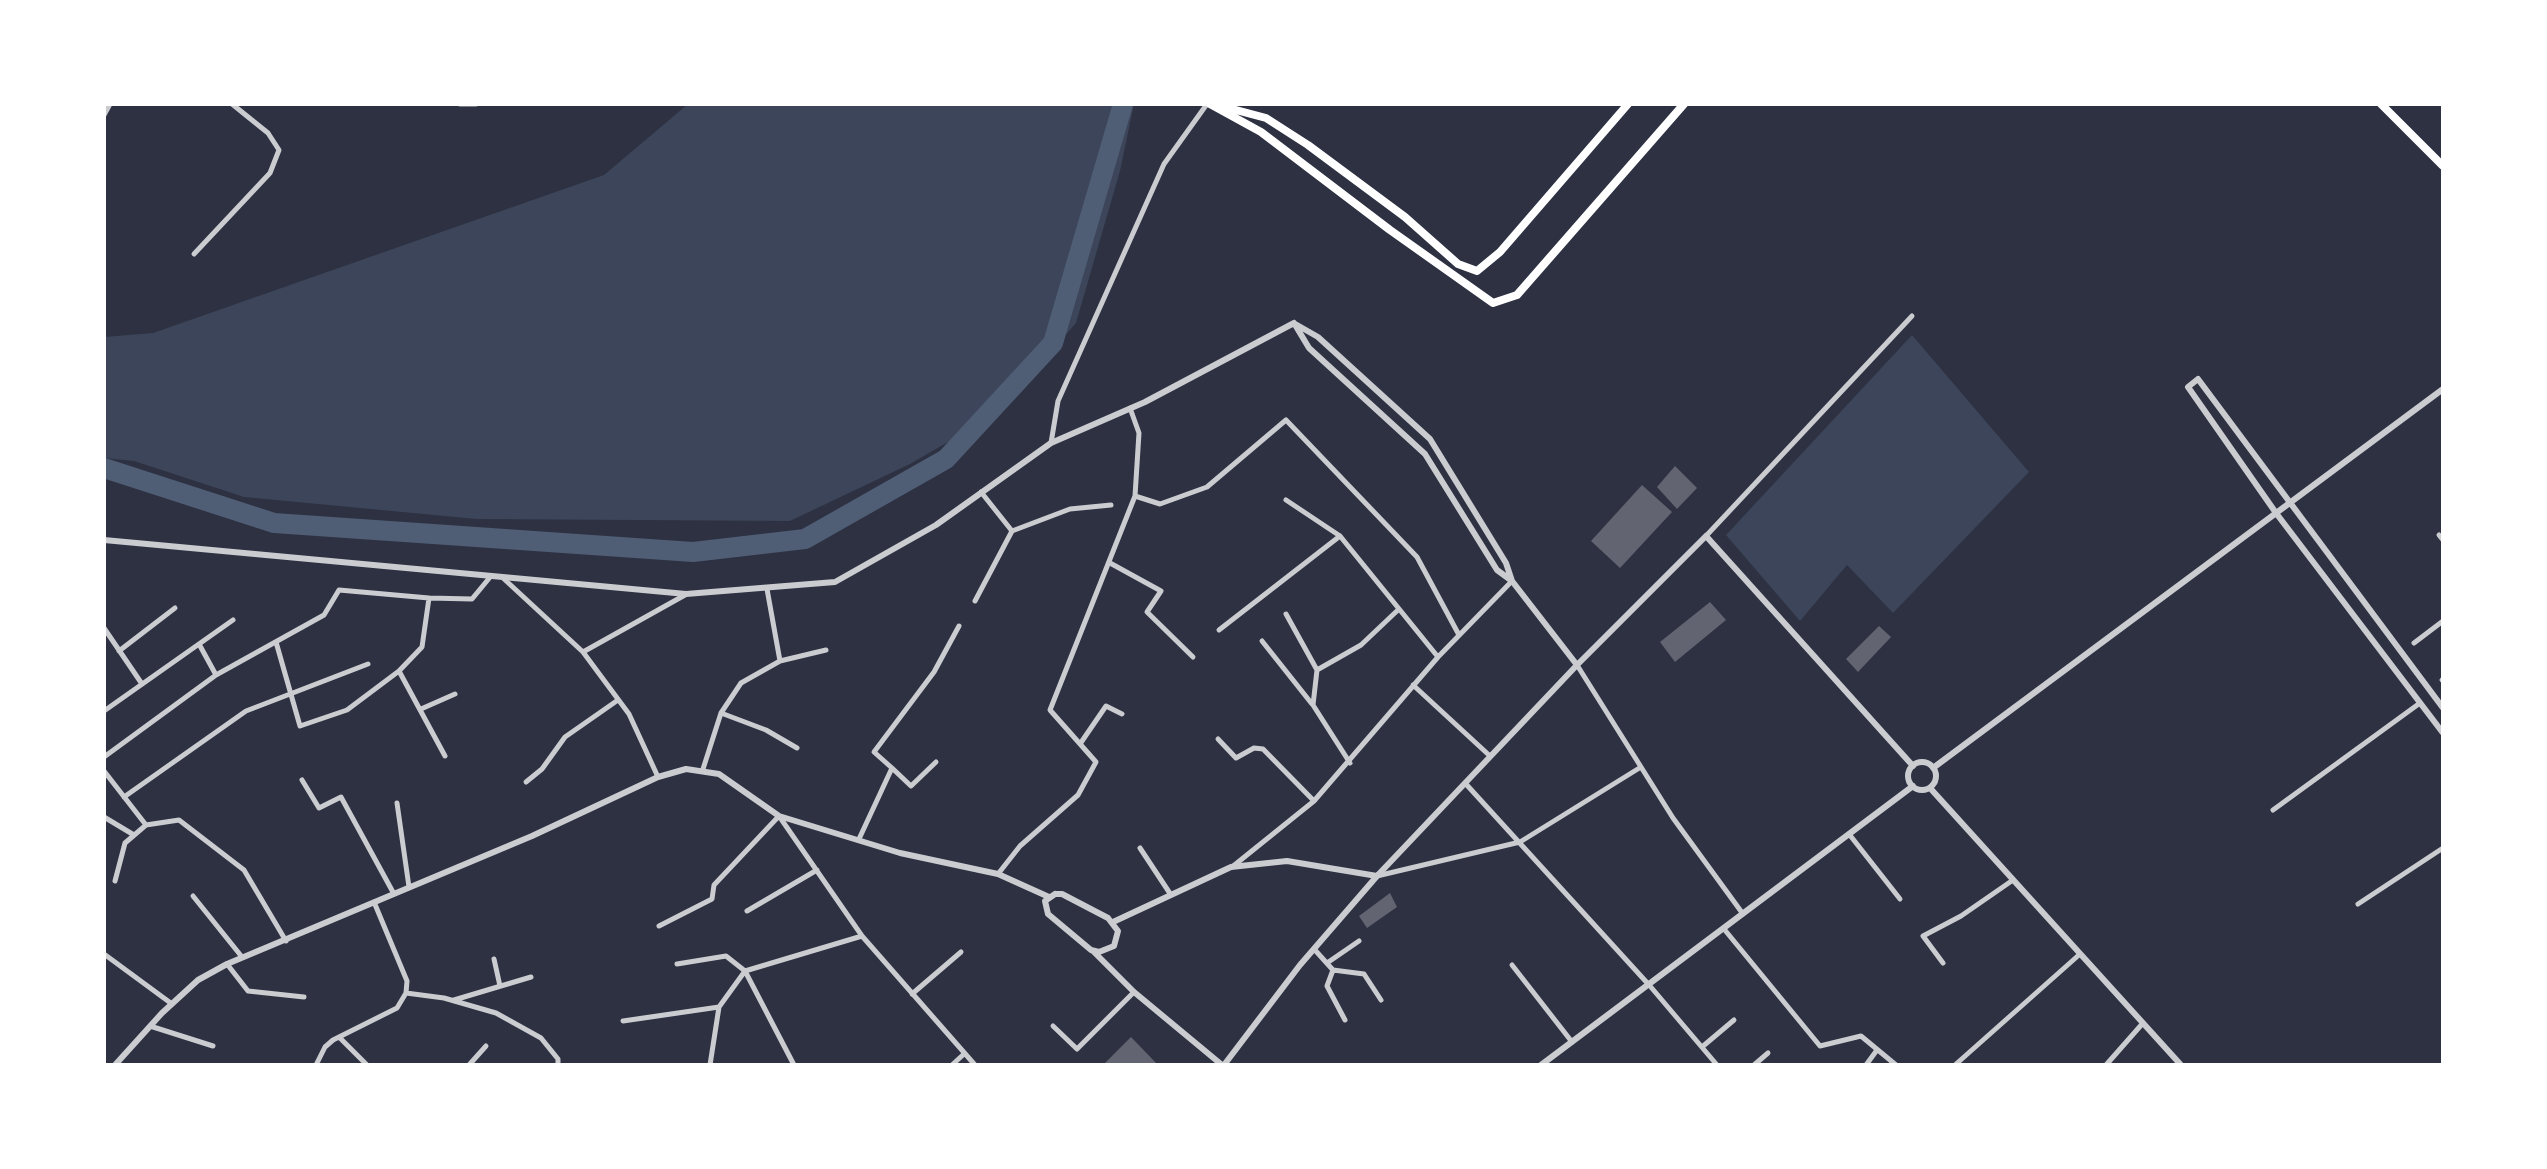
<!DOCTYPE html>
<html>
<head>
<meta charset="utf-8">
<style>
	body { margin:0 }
	#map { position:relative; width:2547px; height:1169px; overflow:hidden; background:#2d3142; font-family:Barlow,sans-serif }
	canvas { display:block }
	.frame { position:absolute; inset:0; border:106px solid #fff; pointer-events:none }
</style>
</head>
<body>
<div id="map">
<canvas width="2547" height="1169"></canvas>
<div class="frame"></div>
</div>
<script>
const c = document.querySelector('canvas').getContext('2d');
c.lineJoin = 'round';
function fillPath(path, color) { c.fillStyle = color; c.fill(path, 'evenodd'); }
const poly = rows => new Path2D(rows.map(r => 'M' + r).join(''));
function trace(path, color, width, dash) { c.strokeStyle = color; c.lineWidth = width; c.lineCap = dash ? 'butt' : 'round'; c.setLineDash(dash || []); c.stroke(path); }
fillPath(poly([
	[688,104,1134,104,1120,171,1076,323,998,413,910,464,790,521,476,519,244,497,134,461,104,458,104,337,153,333,604,175],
	[1912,335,2029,472,1893,613,1847,565,1800,621,1726,535]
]), '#3c4559');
trace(poly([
	[104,468,274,523,693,552,805,539,946,459,1053,343,1123,104]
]), '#4f5d75', 20);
fillPath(poly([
	[1675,466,1697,488,1677,509,1657,487],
	[1642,485,1672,512,1620,568,1591,541],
	[1710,602,1726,620,1675,662,1660,642],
	[1879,626,1891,637,1858,672,1846,659],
	[1390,893,1397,907,1367,928,1359,916],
	[1131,1037,1158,1065,1103,1065]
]), '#626471');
trace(poly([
	[460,104,476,104],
	[104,115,110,104],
	[194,254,270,173,279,150,268,133,232,104],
	[1051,443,1058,401,1164,164,1207,104],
	[1135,496,1160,504,1207,487,1286,420,1417,557,1459,635],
	[1286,500,1340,536,1438,657],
	[1012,531,1070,509,1111,505],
	[2439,535,2443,540],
	[1706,536,1912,316],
	[1110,563,1161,591,1147,612,1193,657],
	[503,578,583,652,629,714,658,777],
	[975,601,1012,531,981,492],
	[1286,614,1317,670,1313,705,1350,763],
	[104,628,142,684],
	[1219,630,1340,536],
	[1262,641,1312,704],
	[276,642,300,726,347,710,399,671,422,647,429,598,472,599,491,576],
	[2414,643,2443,621],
	[199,644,216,675],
	[119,651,175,608],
	[583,652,685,595],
	[780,661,826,650],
	[1577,665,1673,818,1743,914],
	[1317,670,1361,645,1399,609],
	[399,671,445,756],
	[2442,680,2443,679],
	[1413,685,1490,756],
	[421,709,455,694],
	[104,711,233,620],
	[721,713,766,730,797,748],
	[1218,739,1236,758,1254,748,1263,749,1314,801],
	[1080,744,1106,706,1122,714],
	[104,757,216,675,324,615,339,590,429,598],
	[892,768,911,786,936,762],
	[703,769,721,713,741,683,780,661,767,589],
	[104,771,146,825],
	[302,780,319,808,341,797,394,894],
	[526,782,542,769,565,737,618,700],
	[1465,783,1650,986,1717,1065],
	[124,797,246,711,368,664],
	[397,803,409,887],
	[2273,810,2420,703],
	[104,817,134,835],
	[146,825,179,820,244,870,286,941],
	[1849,834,1900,899],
	[859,839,892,768,874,752,934,672,959,626],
	[1140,848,1171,895],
	[1232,867,1314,801,1438,657,1512,581],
	[998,874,1020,846,1078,795,1096,762,1050,710,1135,496,1139,433,1130,408],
	[1377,876,1520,842,1641,767],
	[115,881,125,843,146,825],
	[193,896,242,957],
	[2358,904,2443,848],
	[747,911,817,870],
	[659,926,712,899,714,885,779,816,862,936,975,1065],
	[1724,929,1820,1046,1861,1036,1896,1065],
	[1314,949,1333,970,1327,986,1345,1020],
	[104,954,172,1004],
	[494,959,500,986],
	[1327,963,1359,941],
	[1943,963,1923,936,1961,916,2013,880],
	[227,964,248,991,304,997],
	[677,964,726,956,745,971,794,1065],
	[1512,965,1572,1042],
	[1333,970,1364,974,1381,1000],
	[406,993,444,998,496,1013,541,1038,558,1059,558,1065],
	[912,994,961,952],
	[454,1000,531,977],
	[623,1021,719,1007],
	[150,1026,213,1046],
	[1053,1026,1077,1049,1134,992],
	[339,1037,367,1065],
	[1702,1047,1734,1020],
	[316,1065,325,1047,333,1040,397,1008,406,993,407,981,374,902],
	[469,1065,486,1046],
	[710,1065,719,1007,745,971,862,936],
	[952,1065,964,1054],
	[1754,1065,1768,1053],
	[1866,1065,1877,1050],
	[1955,1065,2080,954],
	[2106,1065,2143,1023]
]), '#caccd0', 5);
trace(poly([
	[1294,323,1309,348,1425,454,1497,570,1512,581,1577,665],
	[1297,325,1318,337,1430,439,1506,563,1512,581],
	[104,540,686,594,835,582,936,525,1051,443,1145,402,1294,323],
	[2443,708,2198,379,2188,387,2276,513,2443,733],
	'1908 776a14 14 0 1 1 28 0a14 14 0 1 1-28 0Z',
	[1933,768,2443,389],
	[1930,788,2181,1065],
	[1055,894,1062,894,1108,918,1118,931,1114,946,1099,952,1091,950,1048,914,1045,901,1055,894],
	[1113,922,1231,867,1287,861,1377,876],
	[1094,952,1134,992,1222,1065],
	[115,1065,162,1013,198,980,227,964,532,836,658,777,686,769,719,774,779,816,900,853,998,874,1049,897],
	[1224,1065,1300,965,1377,876,1577,665,1706,536,1913,766],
	[1541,1065,1913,786]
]), '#caccd0', 6);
trace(poly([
	[1210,104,1261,132,1390,230,1493,303,1517,295,1684,104],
	[2381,104,2443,166],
	[1221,106,1266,118,1308,145,1405,217,1458,264,1477,271,1500,252,1628,104]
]), '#fff', 8);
</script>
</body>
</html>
